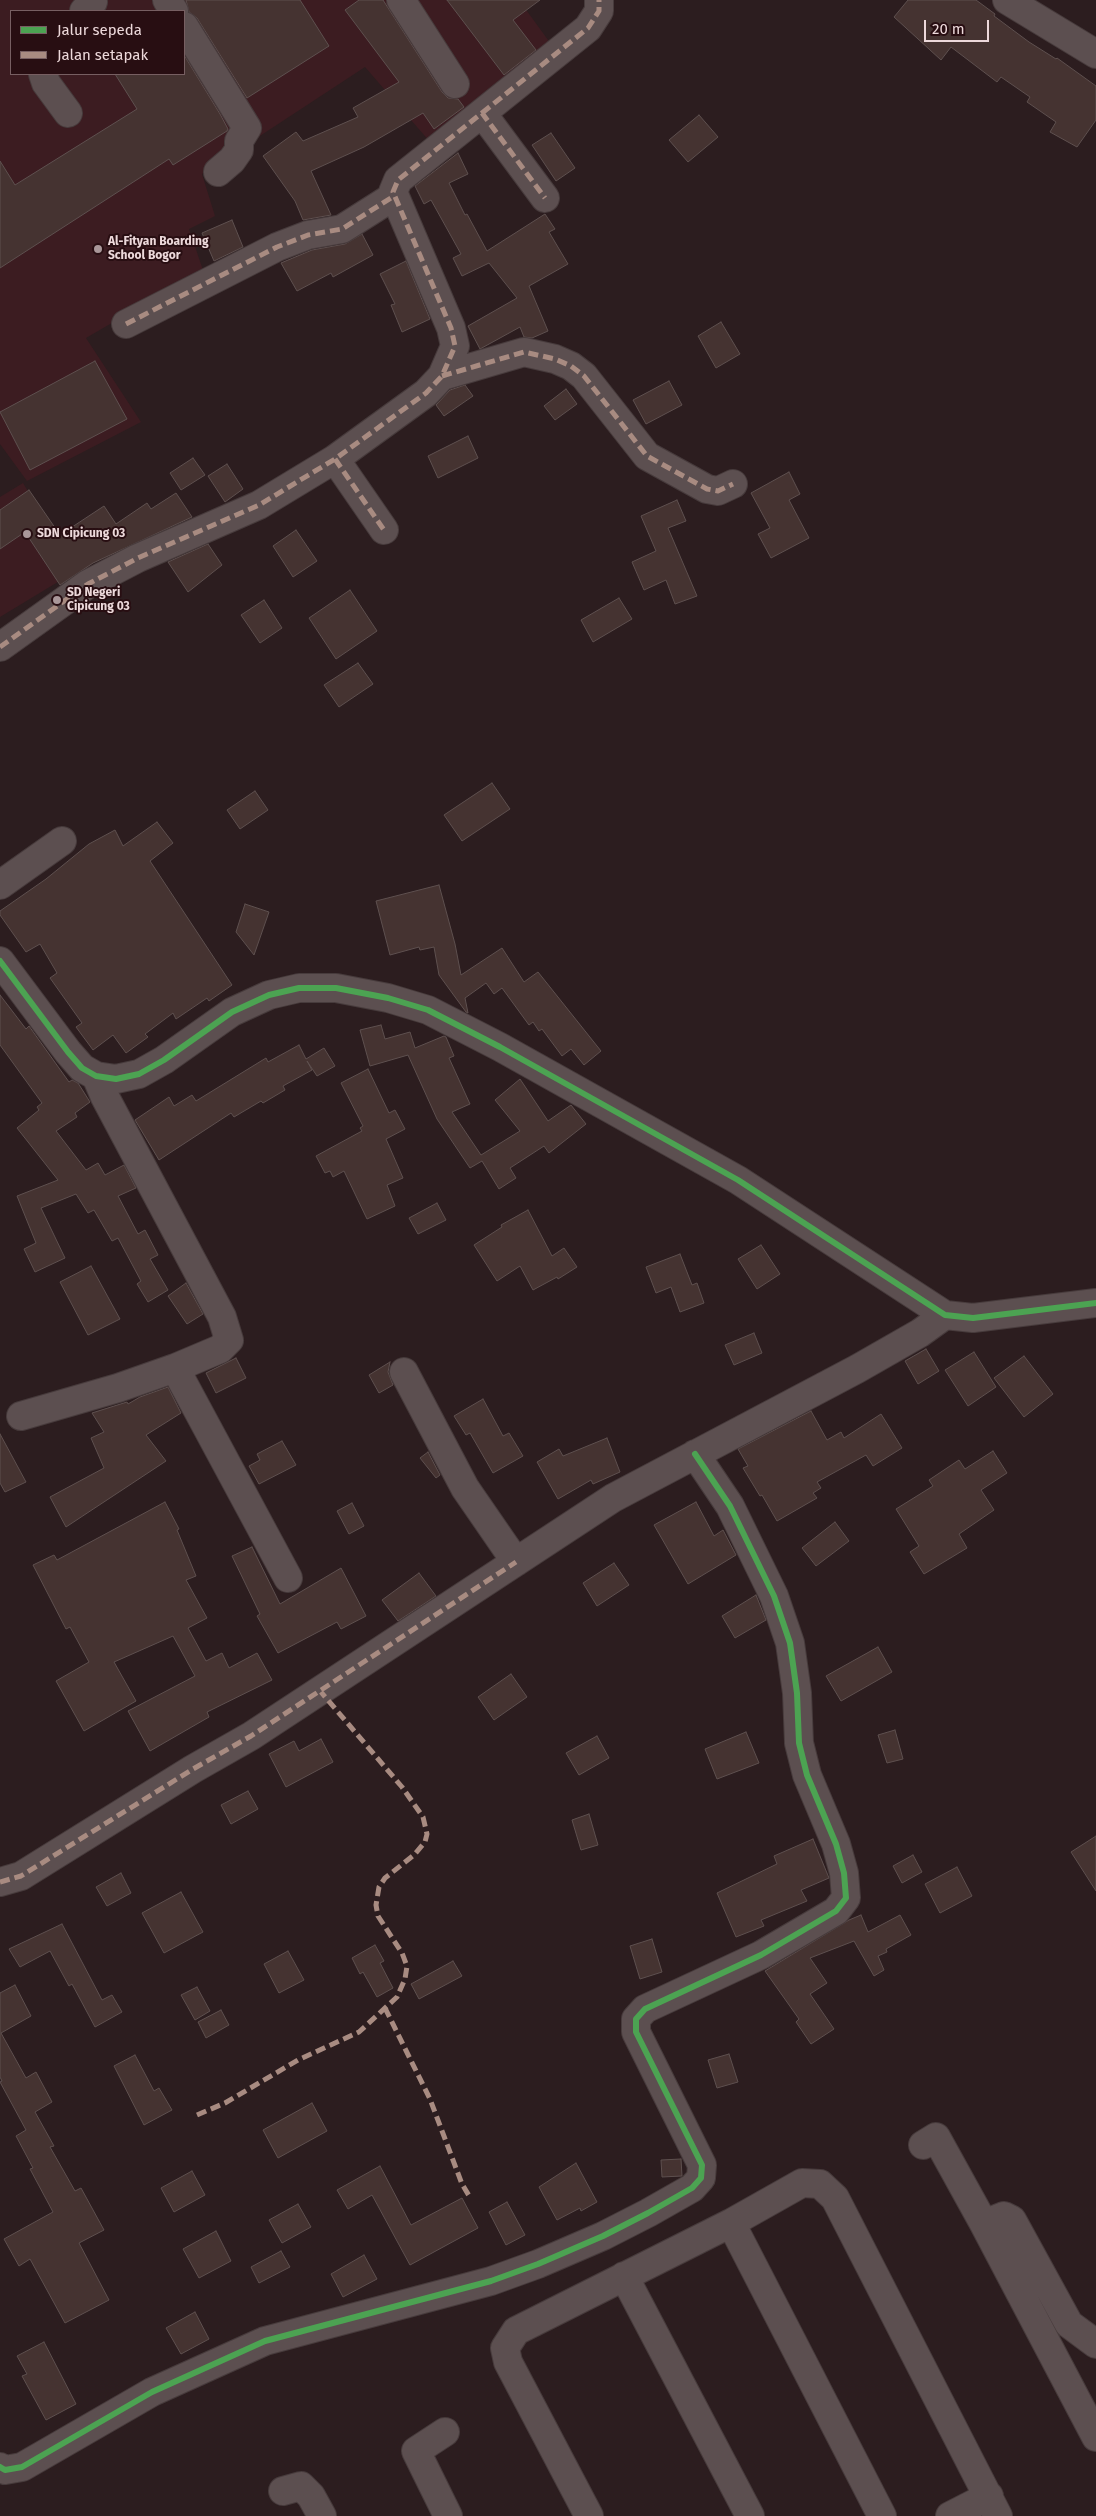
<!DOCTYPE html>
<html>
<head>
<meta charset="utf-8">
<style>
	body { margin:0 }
	#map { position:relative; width:1096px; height:2516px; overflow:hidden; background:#2c1d1f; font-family:"Fira Sans",sans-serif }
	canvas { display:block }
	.legend { position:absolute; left:10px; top:10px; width:175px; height:65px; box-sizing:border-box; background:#280e12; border:1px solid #775f62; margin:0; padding:6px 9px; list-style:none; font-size:15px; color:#edd9db }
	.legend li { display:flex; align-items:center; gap:10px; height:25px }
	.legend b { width:25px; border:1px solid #775f62 }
	.scale { position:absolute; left:924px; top:20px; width:65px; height:22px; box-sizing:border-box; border:2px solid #edd9db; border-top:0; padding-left:6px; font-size:15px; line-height:18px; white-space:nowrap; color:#edd9db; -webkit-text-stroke:4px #280e12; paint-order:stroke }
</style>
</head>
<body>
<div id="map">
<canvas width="1096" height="2516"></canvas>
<ul class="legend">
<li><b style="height:6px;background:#4ca352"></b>Jalur sepeda</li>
<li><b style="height:6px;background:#a88b81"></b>Jalan setapak</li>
</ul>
<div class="scale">20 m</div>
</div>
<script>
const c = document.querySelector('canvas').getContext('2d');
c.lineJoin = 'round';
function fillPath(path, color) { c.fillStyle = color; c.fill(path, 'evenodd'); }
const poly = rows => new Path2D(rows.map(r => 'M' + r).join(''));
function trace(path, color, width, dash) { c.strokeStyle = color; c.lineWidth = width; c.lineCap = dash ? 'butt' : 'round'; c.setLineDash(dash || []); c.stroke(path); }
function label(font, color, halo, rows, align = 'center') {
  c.font = font + ' "Fira Sans",sans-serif'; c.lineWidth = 4; c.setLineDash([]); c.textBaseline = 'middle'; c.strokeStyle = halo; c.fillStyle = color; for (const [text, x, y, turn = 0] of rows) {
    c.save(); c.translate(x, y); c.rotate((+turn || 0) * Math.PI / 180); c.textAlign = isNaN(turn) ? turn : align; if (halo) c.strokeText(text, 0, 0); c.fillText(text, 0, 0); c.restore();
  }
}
fillPath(poly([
	[0,0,519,0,564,62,437,150,365,67,202,174,215,216,189,229,203,270,86,338,141,422,27,481,0,444],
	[11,11,184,11,184,74,11,74],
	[23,483,76,571,0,617,0,497]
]), '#3c1c21');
const building = poly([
	[186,0,300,0,329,46,247,98,197,18,189,12,186,0],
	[359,0,383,0,442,92,448,98,458,99,464,107,434,129,423,113,364,147,311,171,331,215,303,220,295,201,263,156,296,132,303,141,358,117,353,108,399,82,345,10,359,0],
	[447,0,540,0,513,20,536,50,504,75,447,0],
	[908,0,976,0,995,14,994,16,1029,42,1056,59,1057,58,1096,86,1096,120,1077,147,1050,132,1056,122,1027,102,1030,97,1001,77,997,82,951,47,941,60,894,17,908,0],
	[184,55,220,114,228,129,227,131,173,165,169,159,0,268,0,161,15,185,137,109,115,74,184,74,184,55],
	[699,115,718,137,688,162,669,140,699,115],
	[551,133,575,168,556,181,532,145,551,133],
	[458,153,468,174,449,183,465,215,467,214,487,251,545,214,555,229,549,232,568,264,529,286,548,331,532,338,524,337,520,327,480,349,468,326,517,298,489,263,462,276,453,258,461,254,431,200,424,204,415,186,458,153],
	[232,220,243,247,214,261,202,233,232,220],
	[362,234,373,255,333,277,331,273,297,291,281,263,312,250,345,244,362,234],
	[406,261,430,319,402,332,391,305,395,304,380,274,406,261],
	[721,322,740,354,716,368,698,336,721,322],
	[95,361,127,419,30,470,0,412,95,361],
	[669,381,682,405,646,424,633,400,669,381],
	[465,385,473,396,444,416,436,405,450,390,465,385],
	[566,389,577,404,555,420,544,406,566,389],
	[468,436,478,458,438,478,428,456,468,436],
	[193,458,205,475,181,490,170,473,193,458],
	[227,464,243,489,225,502,208,476,227,464],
	[789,472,800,494,789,500,809,538,771,558,758,534,770,528,751,493,789,472],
	[29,490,60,535,104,506,116,524,147,503,151,509,176,493,192,517,93,563,60,585,25,532,0,549,0,510,29,490],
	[677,500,686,521,668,528,697,596,675,604,666,580,644,590,632,562,656,551,641,516,677,500],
	[296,530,317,561,293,577,273,546,296,530],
	[208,544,222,565,188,592,168,562,208,544],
	[350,590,377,631,336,659,309,618,350,590],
	[619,598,632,619,593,642,581,620,619,598],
	[264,600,282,628,260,643,241,615,264,600],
	[358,663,373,684,339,707,324,685,358,663],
	[492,783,510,809,462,841,444,815,492,783],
	[255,791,268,810,240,829,227,810,255,791],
	[157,822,173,843,150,861,232,985,209,1001,207,998,176,1019,173,1013,145,1034,148,1037,126,1053,113,1035,93,1050,76,1027,82,1023,50,978,57,973,40,944,26,952,0,915,0,911,46,879,89,844,115,830,123,846,157,822],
	[439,885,455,944,461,975,502,948,524,982,538,972,601,1051,584,1065,571,1049,562,1056,542,1029,539,1031,533,1022,529,1025,502,988,494,994,486,983,465,998,468,1013,466,1012,439,975,434,947,420,950,419,947,390,955,376,901,439,885],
	[245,904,269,912,254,955,236,932,245,904],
	[0,995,26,1029,29,1026,69,1082,72,1080,78,1083,90,1102,75,1113,77,1117,56,1131,86,1170,98,1163,105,1175,124,1165,136,1188,118,1196,138,1234,145,1230,158,1255,150,1259,168,1290,148,1302,137,1284,141,1281,118,1238,112,1241,94,1210,88,1213,76,1194,41,1208,65,1258,35,1272,24,1249,36,1243,17,1196,58,1180,17,1128,39,1110,37,1107,42,1103,0,1045,0,995],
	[381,1025,385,1039,410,1032,415,1048,444,1036,446,1037,454,1056,449,1058,470,1104,452,1112,481,1155,520,1131,495,1100,520,1079,548,1121,571,1105,586,1124,549,1153,544,1146,510,1168,516,1178,499,1189,482,1161,470,1168,437,1119,408,1055,370,1066,360,1030,381,1025],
	[299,1045,306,1059,324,1048,335,1066,317,1076,307,1061,312,1070,283,1086,285,1090,263,1103,261,1101,234,1117,231,1113,159,1160,135,1120,169,1097,174,1106,192,1095,196,1101,266,1058,268,1062,299,1045],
	[368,1069,389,1113,395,1110,405,1129,386,1139,403,1178,387,1185,395,1206,367,1219,344,1171,333,1177,330,1171,325,1173,316,1156,362,1131,360,1128,363,1126,341,1083,368,1069],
	[437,1203,446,1220,418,1234,409,1218,437,1203],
	[528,1210,552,1256,564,1248,577,1267,558,1279,557,1277,533,1290,520,1266,497,1281,474,1245,502,1227,501,1225,528,1210],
	[761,1245,780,1274,757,1289,738,1259,761,1245],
	[680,1254,692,1285,697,1283,704,1303,680,1312,671,1287,656,1293,646,1267,680,1254],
	[91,1266,120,1319,88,1335,60,1282,91,1266],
	[186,1283,203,1314,187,1324,168,1296,186,1283],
	[754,1333,762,1353,734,1365,725,1345,754,1333],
	[926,1349,939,1371,918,1384,905,1361,926,1349],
	[974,1352,996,1387,968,1406,945,1370,974,1352],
	[1024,1356,1053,1394,1024,1417,994,1378,1024,1356],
	[236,1358,246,1378,216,1393,206,1373,236,1358],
	[390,1362,388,1372,393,1385,379,1393,369,1375,390,1362],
	[168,1387,181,1413,146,1435,166,1461,66,1527,50,1497,104,1468,91,1438,104,1432,92,1413,127,1402,128,1404,140,1397,168,1387],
	[483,1399,503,1436,509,1433,523,1456,493,1473,470,1433,466,1435,454,1416,483,1399],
	[811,1411,827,1440,841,1432,844,1438,881,1414,902,1448,873,1466,866,1455,817,1482,821,1488,813,1493,817,1498,777,1521,762,1495,760,1496,743,1468,748,1466,738,1449,811,1411],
	[0,1434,26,1482,5,1492,0,1483,0,1434],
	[607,1438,620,1472,593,1484,591,1480,558,1499,537,1462,559,1449,563,1456,607,1438],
	[282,1441,296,1465,259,1484,249,1466,260,1460,257,1454,282,1441],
	[993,1451,1007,1473,981,1490,994,1510,959,1534,967,1548,924,1574,910,1552,919,1546,896,1509,933,1486,929,1480,959,1460,965,1469,993,1451],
	[428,1452,440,1475,436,1478,420,1458,428,1452],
	[165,1502,179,1529,177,1530,196,1576,186,1580,207,1618,188,1628,206,1661,222,1653,229,1668,257,1653,272,1680,207,1712,209,1717,150,1751,128,1711,195,1676,173,1636,114,1662,136,1701,84,1731,56,1681,89,1662,70,1627,66,1629,33,1565,54,1555,57,1560,165,1502],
	[696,1502,714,1536,723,1530,736,1555,688,1584,654,1525,696,1502],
	[352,1503,364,1526,349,1534,337,1511,352,1503],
	[835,1522,849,1541,816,1566,802,1548,835,1522],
	[252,1547,280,1604,341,1568,366,1616,341,1629,337,1622,278,1653,257,1616,260,1614,232,1556,252,1547],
	[614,1563,629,1585,597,1606,583,1583,614,1563],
	[419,1573,436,1596,398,1621,382,1600,419,1573],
	[756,1595,766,1620,735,1638,722,1616,756,1595],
	[878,1647,892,1672,841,1701,826,1676,878,1647],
	[511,1674,527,1697,494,1720,478,1697,511,1674],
	[895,1730,903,1759,887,1763,878,1735,895,1730],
	[746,1732,759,1763,717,1779,705,1749,746,1732],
	[597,1736,609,1758,579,1775,566,1753,597,1736],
	[321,1739,333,1762,286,1787,269,1754,294,1741,299,1751,321,1739],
	[248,1791,258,1809,231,1824,221,1805,248,1791],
	[589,1814,598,1845,581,1850,572,1820,589,1814],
	[1096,1836,1096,1891,1071,1852,1096,1836],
	[813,1839,829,1878,801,1890,807,1901,761,1920,764,1926,736,1937,717,1893,777,1864,774,1856,813,1839],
	[913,1855,922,1872,902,1883,893,1866,913,1855],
	[957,1867,972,1896,940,1913,925,1884,957,1867],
	[121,1873,131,1893,107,1906,96,1887,121,1873],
	[181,1892,203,1932,164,1953,142,1913,181,1892],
	[861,1915,868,1932,900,1915,911,1935,886,1949,887,1952,878,1956,884,1970,874,1976,854,1941,810,1958,827,1983,810,1994,834,2029,811,2044,796,2022,799,2019,765,1971,849,1920,861,1915],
	[62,1924,102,2000,112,1995,122,2012,95,2027,72,1984,69,1986,50,1951,20,1967,9,1949,62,1924],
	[652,1939,662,1972,640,1979,630,1946,652,1939],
	[375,1945,384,1961,380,1963,393,1988,377,1997,363,1972,360,1974,352,1958,375,1945],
	[288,1951,304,1980,279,1993,264,1964,288,1951],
	[453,1961,462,1976,419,1999,411,1984,453,1961],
	[15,1985,31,2016,1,2033,26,2078,36,2072,52,2102,35,2112,54,2146,50,2147,75,2191,81,2188,104,2230,79,2243,109,2300,65,2323,30,2259,19,2266,4,2239,53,2212,30,2169,33,2168,16,2136,26,2130,0,2082,2,2081,0,2077,0,1993,15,1985],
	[197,1987,210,2011,195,2020,181,1995,197,1987],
	[221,2010,229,2025,206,2038,198,2022,221,2010],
	[729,2054,738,2082,717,2088,708,2060,729,2054],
	[135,2055,154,2091,159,2088,172,2110,144,2125,114,2066,135,2055],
	[312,2103,327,2131,278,2158,263,2130,312,2103],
	[681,2159,682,2176,662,2177,661,2160,681,2159],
	[576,2163,597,2202,581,2211,580,2208,557,2220,539,2187,576,2163],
	[380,2166,411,2225,462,2198,478,2228,410,2265,372,2195,348,2209,337,2190,380,2166],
	[192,2171,205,2195,174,2212,161,2188,192,2171],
	[507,2202,525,2235,506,2245,489,2212,507,2202],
	[298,2204,311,2227,282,2243,269,2220,298,2204],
	[216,2231,231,2261,199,2278,183,2249,216,2231],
	[281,2251,290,2267,259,2283,251,2267,281,2251],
	[364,2255,377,2279,343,2297,331,2274,364,2255],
	[195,2312,209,2339,181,2354,166,2328,195,2312],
	[44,2342,76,2404,46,2420,22,2376,27,2374,17,2356,44,2342]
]);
fillPath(building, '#453331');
trace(building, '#5e504f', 1);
const minor = poly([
	[167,0,174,11],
	[401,0,455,84],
	[1007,0,1096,54],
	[84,11,93,2,92,0],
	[184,26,247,128,239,141,239,150,232,160,218,172],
	[43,74,46,83,68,113],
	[482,113,588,28,599,11,599,0],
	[126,324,277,247,308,235,342,229,394,196],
	[442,376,524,352,555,359,571,366,584,376,647,456,707,489,718,491,733,484],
	[335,459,384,530],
	[0,647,88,584,138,558,259,505,335,459,426,393,442,376,455,346,451,328,393,192,398,180,482,113,545,198],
	[0,885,62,841],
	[0,961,68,1052,82,1068,96,1076,116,1079,139,1074,164,1060,232,1012,269,995,299,988,336,988,388,998,428,1010,500,1047,738,1180,945,1315,973,1318,1096,1303],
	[175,1368,288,1578],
	[404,1372,465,1488,516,1562],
	[21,1416,118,1388,175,1368,220,1349,229,1340,222,1317,105,1097,96,1076],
	[0,1882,21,1876,193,1769,251,1736,613,1498,857,1369,920,1333,945,1315],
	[923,2145,936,2137,984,2224],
	[731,2223,882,2516],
	[624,2276,750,2516],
	[1096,2344,1069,2324,1012,2220,1004,2216,984,2224,1096,2437],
	[445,2432,416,2451,448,2516],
	[0,2467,5,2470,22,2467,152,2392,265,2341,491,2281,538,2264,603,2236,648,2213,692,2188,701,2178,702,2165,636,2032,636,2019,645,2009,761,1955,836,1911,846,1898,844,1873,836,1844,807,1775,799,1743,797,1693,790,1643,774,1596,730,1506,695,1454],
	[283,2491,301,2486,311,2496,322,2516],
	[589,2516,508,2362,505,2348,516,2331,731,2223,802,2183,820,2184,835,2198,998,2516],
	[950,2516,989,2496]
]);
trace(minor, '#473b3c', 30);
trace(minor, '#5c4f50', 28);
trace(poly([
	[482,113,588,28,599,11,599,0],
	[126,324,277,247,308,235,342,229,394,196],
	[442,376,524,352,555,359,571,366,584,376,647,456,707,489,718,491,733,484],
	[335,459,384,530],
	[0,647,88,584,138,558,259,505,335,459,426,393,442,376,455,346,451,328,393,192,398,180,482,113,545,198],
	[0,1882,21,1876,193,1769,251,1736,516,1562],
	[385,2008,430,2099,462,2184,471,2199],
	[197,2115,225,2103,298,2060,359,2032,397,1997,405,1979,407,1966,402,1953,378,1916,376,1905,379,1887,385,1878,414,1855,425,1842,427,1834,423,1817,402,1787,321,1692]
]), '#a88b81', 5, [10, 5]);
trace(poly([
	[0,961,68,1052,82,1068,96,1076,116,1079,139,1074,164,1060,232,1012,269,995,299,988,336,988,388,998,428,1010,500,1047,738,1180,945,1315,973,1318,1096,1303],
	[0,2467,5,2470,22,2467,152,2392,265,2341,491,2281,538,2264,603,2236,648,2213,692,2188,701,2178,702,2165,636,2032,636,2019,645,2009,761,1955,836,1911,846,1898,844,1873,836,1844,807,1775,799,1743,797,1693,790,1643,774,1596,730,1506,695,1454]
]), '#4ca352', 6);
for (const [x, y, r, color] of [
	[98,249,5,"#a99799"],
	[27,534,5,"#a99799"],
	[57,600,5,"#a99799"]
]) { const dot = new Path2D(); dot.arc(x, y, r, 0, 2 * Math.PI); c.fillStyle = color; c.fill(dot); trace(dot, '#280e12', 2); }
label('bold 12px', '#edd9db', '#280e12', [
	["Al-Fityan Boarding",108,242],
	["School Bogor",108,256],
	["SDN Cipicung 03",37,534],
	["SD Negeri",67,593],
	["Cipicung 03",67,607]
], 'left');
</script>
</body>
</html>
